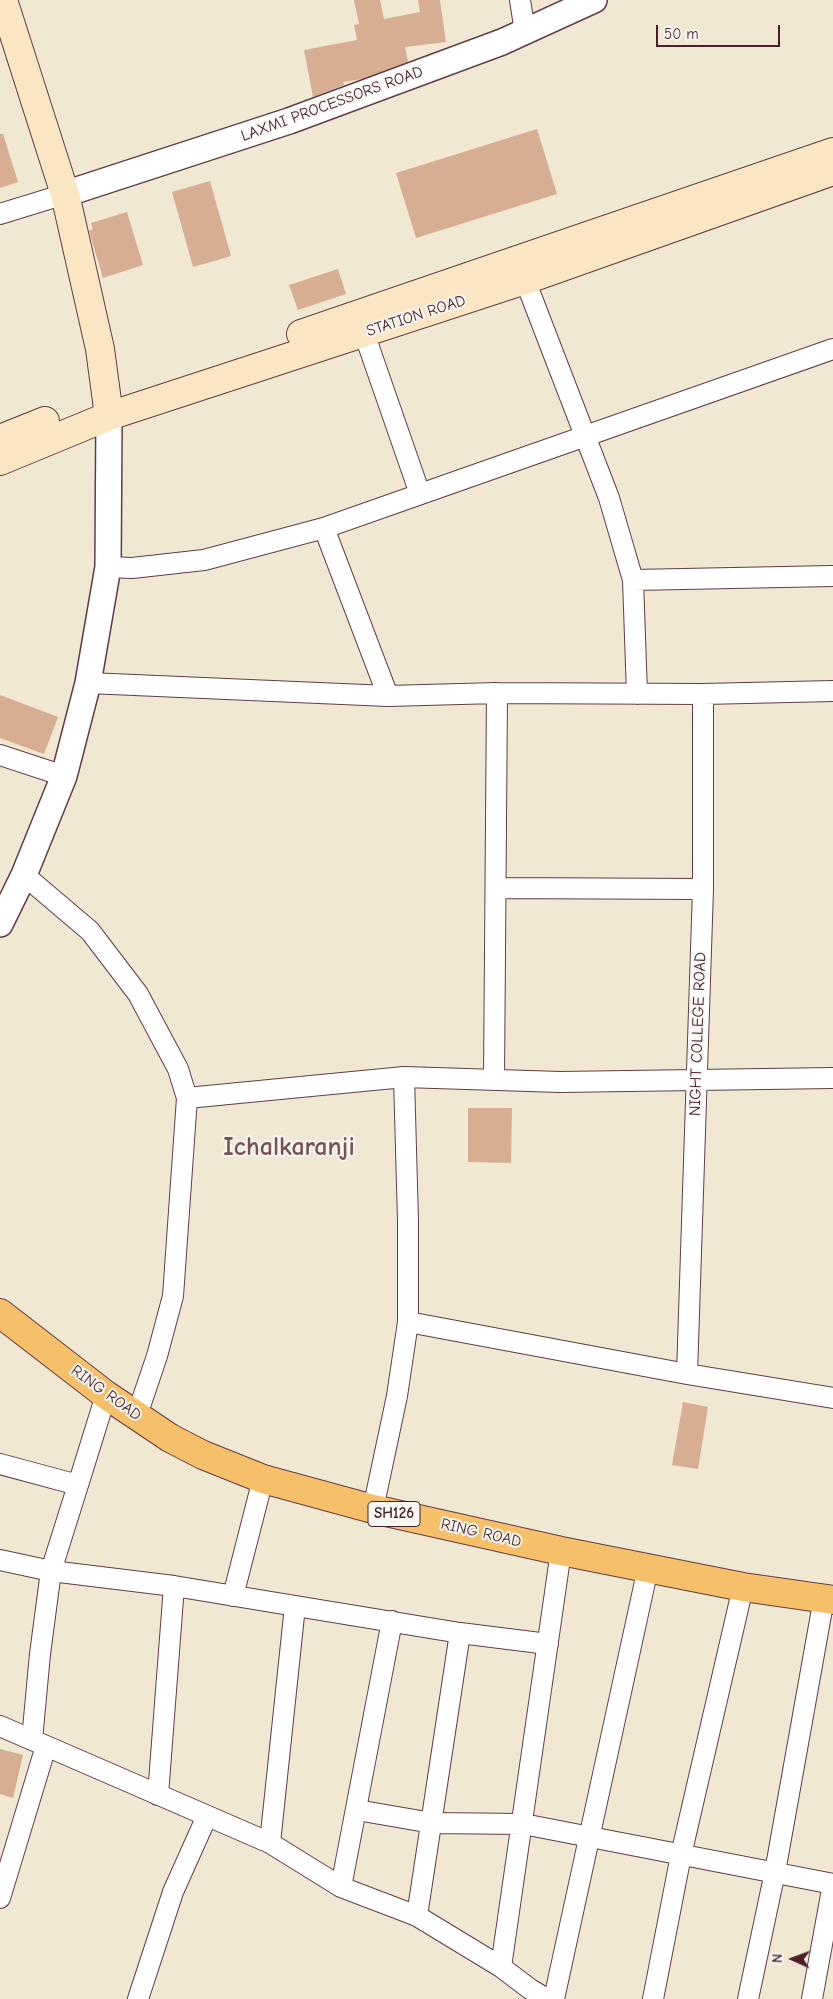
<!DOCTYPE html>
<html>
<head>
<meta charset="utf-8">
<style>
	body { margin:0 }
	#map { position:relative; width:833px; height:1999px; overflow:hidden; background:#f0e8d2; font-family:"Comic Neue",sans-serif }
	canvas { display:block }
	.north { position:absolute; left:768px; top:1934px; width:50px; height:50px; -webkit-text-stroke:4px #f6f6f2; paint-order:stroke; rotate:272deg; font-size:14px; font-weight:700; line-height:20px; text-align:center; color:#4a1f2b }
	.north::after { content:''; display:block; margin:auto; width:18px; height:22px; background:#4a1f2b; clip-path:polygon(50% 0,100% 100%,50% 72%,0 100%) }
	.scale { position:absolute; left:656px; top:25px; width:124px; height:22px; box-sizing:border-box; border:2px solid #4a1f2b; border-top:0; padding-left:6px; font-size:15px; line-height:18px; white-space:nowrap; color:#4a1f2b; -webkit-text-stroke:4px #f6f6f2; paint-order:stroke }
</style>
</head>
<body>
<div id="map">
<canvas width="833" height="1999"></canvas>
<div class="north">N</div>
<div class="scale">50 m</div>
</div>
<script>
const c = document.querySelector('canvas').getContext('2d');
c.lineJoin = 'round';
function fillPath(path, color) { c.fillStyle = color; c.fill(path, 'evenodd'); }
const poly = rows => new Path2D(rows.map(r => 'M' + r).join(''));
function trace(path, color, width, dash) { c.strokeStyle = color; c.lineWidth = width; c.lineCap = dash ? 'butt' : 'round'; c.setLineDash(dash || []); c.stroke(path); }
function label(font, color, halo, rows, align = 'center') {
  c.font = font + ' "Comic Neue",sans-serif'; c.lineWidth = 4; c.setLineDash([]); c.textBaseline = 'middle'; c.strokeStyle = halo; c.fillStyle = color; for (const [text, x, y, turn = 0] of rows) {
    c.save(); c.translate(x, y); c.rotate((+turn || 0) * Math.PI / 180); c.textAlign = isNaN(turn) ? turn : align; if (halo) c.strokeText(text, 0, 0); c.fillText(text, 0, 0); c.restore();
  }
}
fillPath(poly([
	[354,0,380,0,384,19,420,12,418,0,440,0,446,42,405,47,408,62,362,79,343,82,344,85,313,97,304,50,357,40,354,25,359,24],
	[537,129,557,194,416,238,396,173],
	[0,134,3,134,18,182,0,188],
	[210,181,231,256,193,267,172,192],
	[127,212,143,265,103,278,89,231,93,229,91,223],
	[338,269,346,294,298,310,289,285],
	[0,695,58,717,44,754,0,738],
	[468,1108,512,1108,511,1163,468,1162],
	[683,1402,708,1407,698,1469,672,1465],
	[0,1749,23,1755,13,1798,0,1794]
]), '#d7ae91');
const minor = poly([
	[520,0,525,32],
	[0,214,65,194],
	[525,280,609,498,633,580,637,694],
	[364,333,420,494],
	[324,528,833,349],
	[108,567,132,568,204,560,324,528,388,696],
	[633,580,833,576],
	[88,683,388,696,497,693,703,694,833,691],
	[0,755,64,776],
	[24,875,90,931,138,994,178,1069,187,1098,404,1077,560,1082,833,1078],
	[496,888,703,889],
	[494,1080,497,693],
	[408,1322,687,1374,833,1398],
	[687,1374,703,889,703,694],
	[137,1415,157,1356,173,1296,187,1098],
	[0,1464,78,1485,51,1571,40,1654,32,1740],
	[78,1485,106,1395],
	[373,1509,397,1396,408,1322,408,1221,404,1077],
	[0,1560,51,1571,174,1586,158,1795],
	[174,1586,460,1633,548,1644],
	[233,1596,263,1479],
	[0,1726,270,1843,341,1887,417,1916,501,1967,530,1989,547,1999],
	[357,1810,432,1823,523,1824,833,1884],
	[270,1843,295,1606],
	[341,1887,392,1621],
	[0,1898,46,1746],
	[417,1916,460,1633],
	[501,1967,561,1551],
	[138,1999,173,1892,207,1816],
	[554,1999,648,1568],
	[653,1999,681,1855,743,1587],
	[748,1999,775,1872,824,1598],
	[812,1999,833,1884]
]);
const tertiary = poly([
	[65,194,289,121,502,42,594,0],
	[0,924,24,875,64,776,88,683,108,567,109,416]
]);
const secondary = poly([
	[3,0,65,194,100,349,109,416],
	[301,334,833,152],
	[0,439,45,421],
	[0,461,109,416,525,280,833,171]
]);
const primary = poly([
	[0,1313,106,1395,170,1438,203,1455,263,1479,373,1509,561,1551,743,1587,833,1600]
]);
trace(minor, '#633d44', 22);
trace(tertiary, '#633d44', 28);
trace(secondary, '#633d44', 30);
trace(primary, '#633d44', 30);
trace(minor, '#fff', 20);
trace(tertiary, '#fff', 25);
trace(secondary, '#fbe6c4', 28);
trace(primary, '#f6c06b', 28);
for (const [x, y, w] of [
	[394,1514,52]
]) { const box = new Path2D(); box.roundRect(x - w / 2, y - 12.5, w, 25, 4); c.fillStyle = '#f6f6f2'; c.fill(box); trace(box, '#4a1f2b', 1); }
label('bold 15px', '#4a1f2b', null, [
	["SH126",394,1514]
]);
label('16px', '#4a1f2b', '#f6f6f2', [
	["LAXMI PROCESSORS ROAD",332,104,-20],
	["STATION ROAD",416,316,-18],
	["NIGHT COLLEGE ROAD",698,1034,-88],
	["RING ROAD",106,1393,36],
	["RING ROAD",481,1533,13]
]);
label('bold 26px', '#7b514f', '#f6f6f2', [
	["Ichalkaranji",289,1148]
]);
</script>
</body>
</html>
